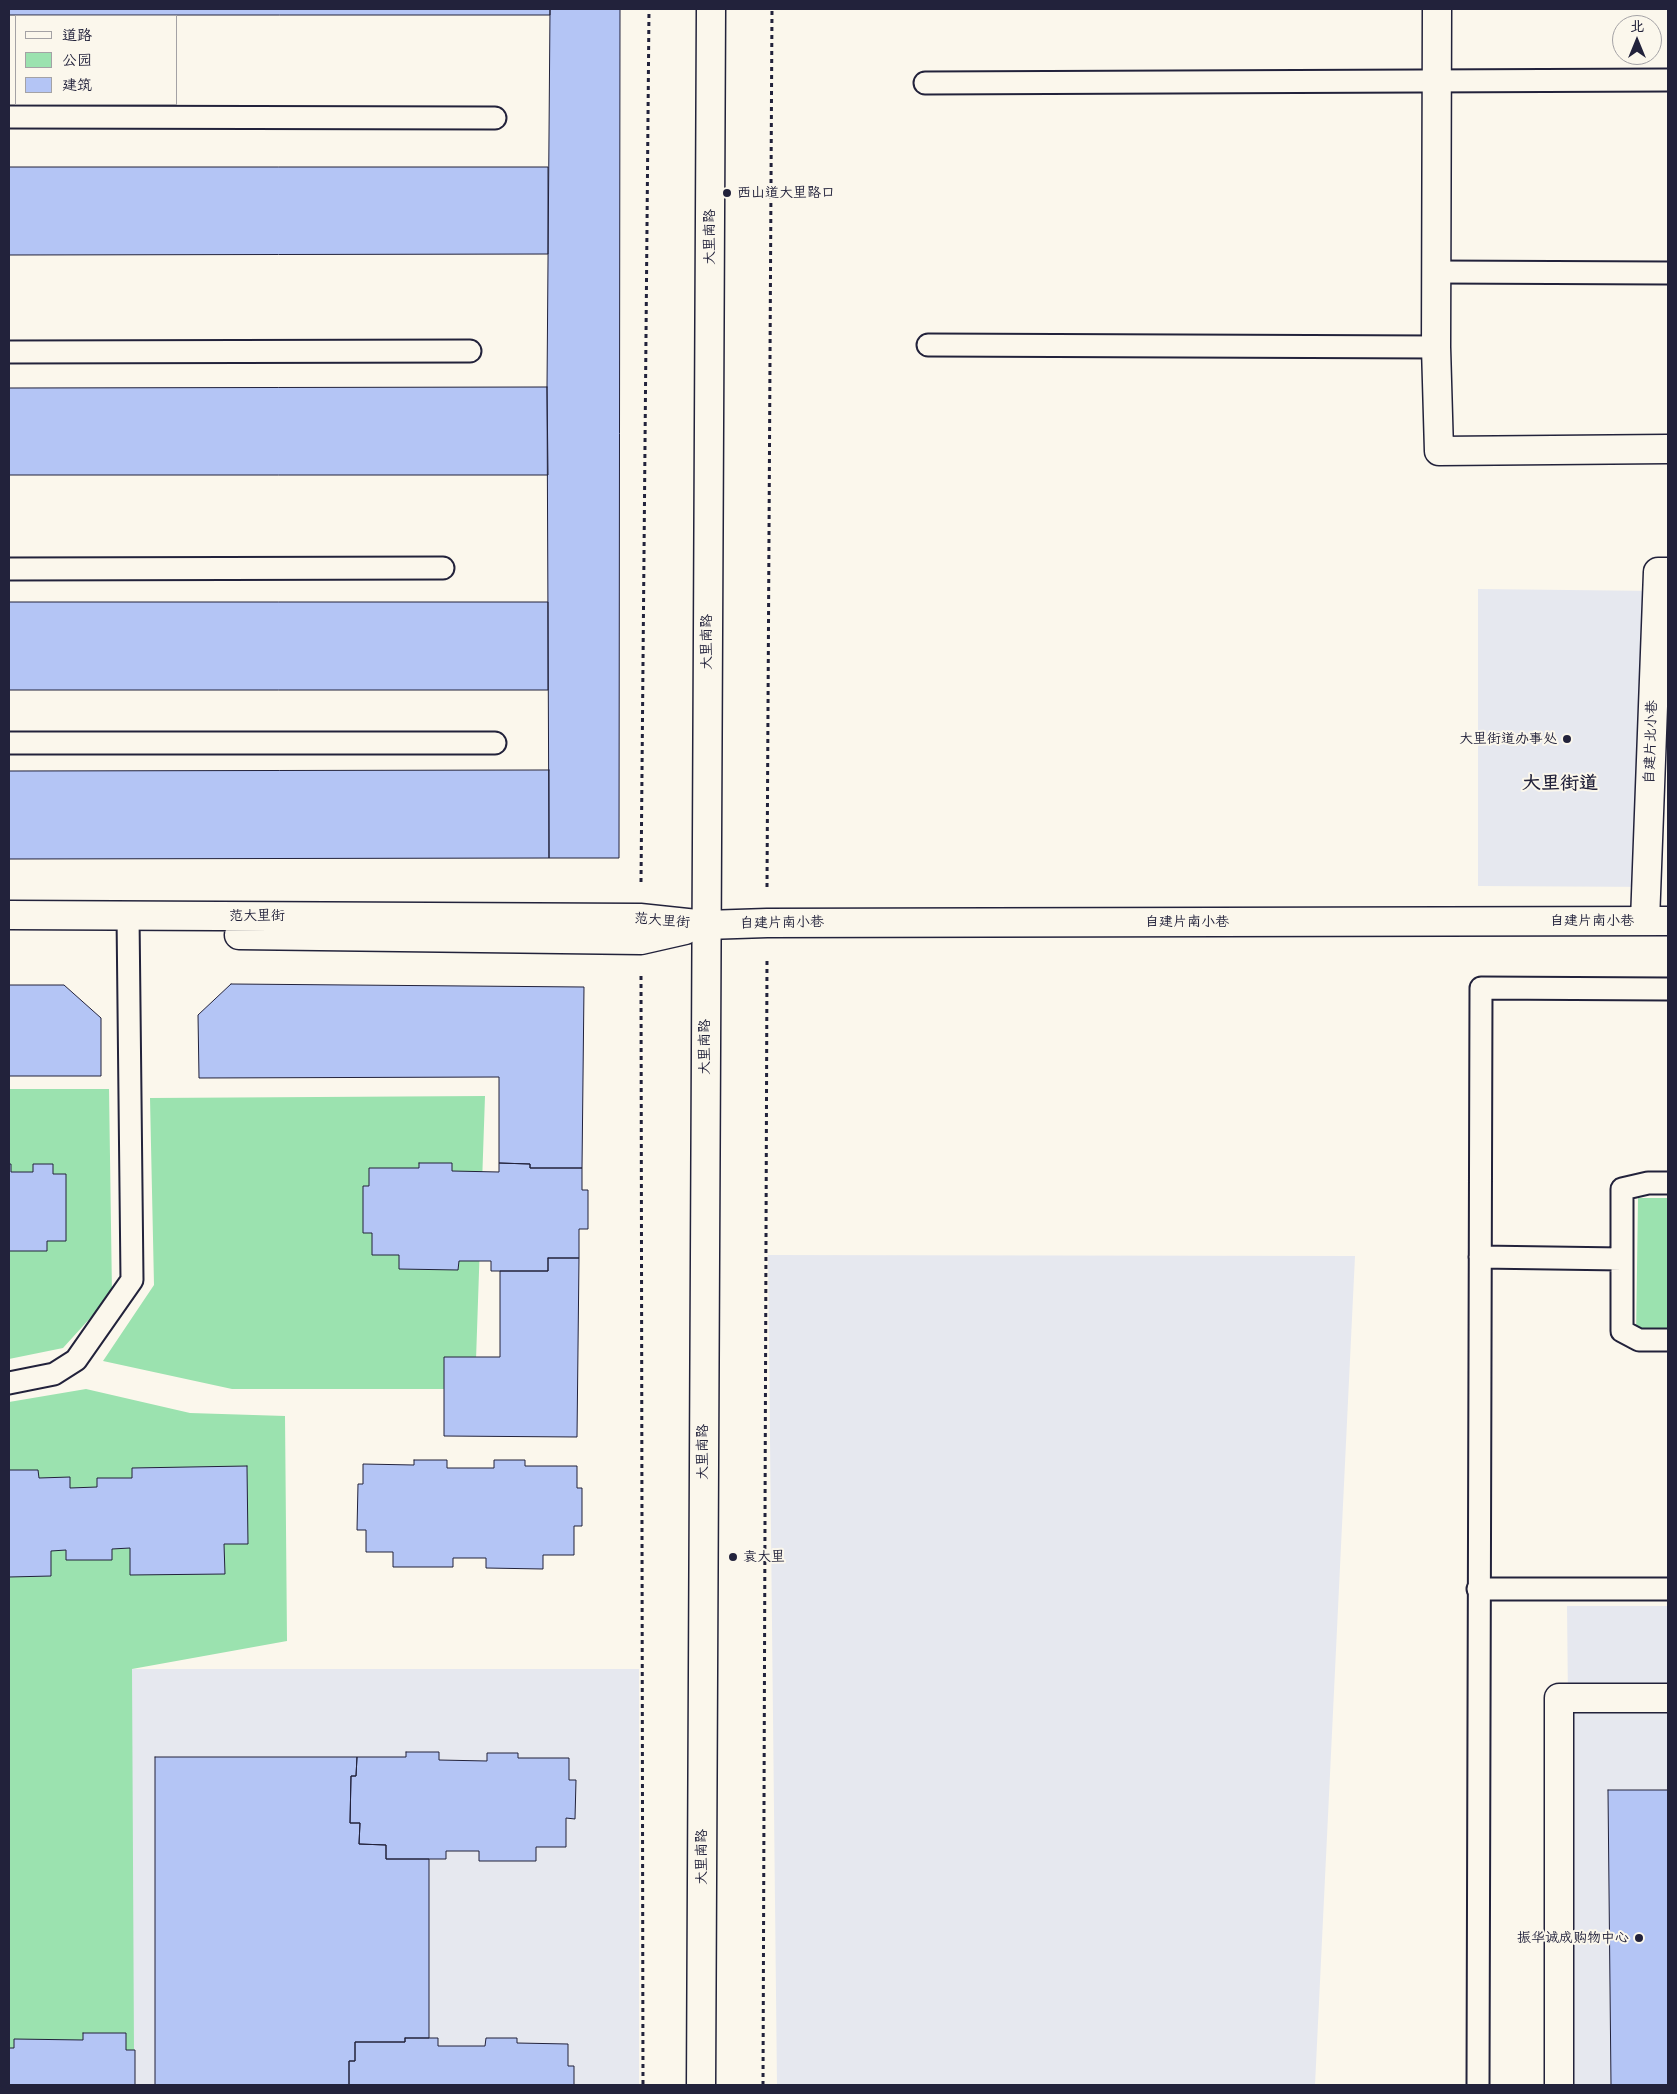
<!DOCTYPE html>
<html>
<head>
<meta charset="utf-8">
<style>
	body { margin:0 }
	#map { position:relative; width:1677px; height:2094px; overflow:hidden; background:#fbf7ec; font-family:"Shantell Sans","LXGW WenKai TC",sans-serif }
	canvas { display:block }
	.frame { position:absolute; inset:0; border:10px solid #22223b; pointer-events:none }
	.legend { position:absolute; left:15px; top:15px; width:162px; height:90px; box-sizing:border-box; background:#fbf7ec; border:1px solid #a4a2a5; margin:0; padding:6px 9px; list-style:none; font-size:15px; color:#22223b }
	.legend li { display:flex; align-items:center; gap:10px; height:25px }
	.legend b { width:25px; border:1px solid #a4a2a5 }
	.north { position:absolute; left:1612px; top:15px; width:50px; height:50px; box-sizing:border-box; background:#fbf7ec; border:1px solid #a4a2a5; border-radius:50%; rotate:0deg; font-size:14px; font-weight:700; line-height:20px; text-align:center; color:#22223b }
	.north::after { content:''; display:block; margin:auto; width:18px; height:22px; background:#22223b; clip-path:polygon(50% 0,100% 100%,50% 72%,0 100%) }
</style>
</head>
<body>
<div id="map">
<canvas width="1677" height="2094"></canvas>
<div class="frame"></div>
<ul class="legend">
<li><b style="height:6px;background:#fbf7ec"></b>道路</li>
<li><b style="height:14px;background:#9be2af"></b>公园</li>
<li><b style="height:14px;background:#b4c5f5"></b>建筑</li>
</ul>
<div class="north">北</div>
</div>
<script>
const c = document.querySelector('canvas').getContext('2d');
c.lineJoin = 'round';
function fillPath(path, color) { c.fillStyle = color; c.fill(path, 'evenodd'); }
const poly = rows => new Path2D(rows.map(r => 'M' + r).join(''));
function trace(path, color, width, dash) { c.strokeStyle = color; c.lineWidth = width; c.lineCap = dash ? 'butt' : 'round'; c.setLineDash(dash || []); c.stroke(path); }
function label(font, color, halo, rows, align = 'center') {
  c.font = font + ' "Shantell Sans","LXGW WenKai TC",sans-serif'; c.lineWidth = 4; c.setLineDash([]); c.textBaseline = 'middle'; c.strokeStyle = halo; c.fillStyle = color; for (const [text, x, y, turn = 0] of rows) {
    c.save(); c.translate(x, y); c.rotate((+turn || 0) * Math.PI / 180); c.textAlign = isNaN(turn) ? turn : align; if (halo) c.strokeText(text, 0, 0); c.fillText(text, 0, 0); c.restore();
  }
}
fillPath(poly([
	[1478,589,1658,591,1656,887,1478,886],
	[768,1255,1355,1256,1315,2085,777,2085],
	[1567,1606,1668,1606,1668,2085,1572,2085],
	[132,1669,639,1669,639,2085,131,2085]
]), '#e6e8ef');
fillPath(poly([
	[9,1089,109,1089,112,1294,63,1348,9,1359],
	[485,1096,475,1389,232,1389,103,1361,154,1285,150,1098],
	[1638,1198,1668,1198,1668,1339,1636,1339],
	[86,1389,190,1413,285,1416,287,1641,132,1669,134,2053,9,2052,9,1402]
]), '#9be2af');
const building = poly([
	[9,9,550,9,550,15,9,15,9,9],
	[550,9,620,9,619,858,549,858,547,387,550,9],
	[9,167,548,167,548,254,9,255,9,167],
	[547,387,548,475,9,475,9,388,547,387],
	[9,602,548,602,548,690,9,690,9,602],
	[549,770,549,858,9,859,9,771,549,770],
	[231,984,584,987,582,1168,530,1168,530,1164,499,1163,499,1077,199,1078,198,1015,231,984],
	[9,985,64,985,101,1018,101,1076,9,1076,9,985],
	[419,1163,452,1163,452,1171,499,1172,499,1163,530,1164,530,1168,582,1168,582,1190,588,1190,588,1229,579,1229,579,1258,548,1258,548,1271,491,1271,491,1261,459,1261,458,1270,399,1269,399,1255,372,1255,372,1233,363,1233,363,1186,369,1186,369,1168,419,1168,419,1163],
	[9,1164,11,1164,11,1172,33,1172,33,1164,53,1164,53,1174,66,1174,66,1241,47,1241,47,1251,9,1251,9,1164],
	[548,1258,579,1258,577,1437,444,1436,444,1357,500,1357,500,1271,548,1271,548,1258],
	[414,1460,447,1460,447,1468,494,1468,494,1460,525,1460,525,1466,577,1466,577,1488,582,1488,582,1526,574,1526,574,1555,543,1555,543,1569,486,1568,486,1558,453,1558,453,1567,393,1567,393,1552,366,1552,366,1530,357,1530,358,1484,363,1484,363,1464,414,1465,414,1460],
	[247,1466,248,1544,224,1544,225,1574,130,1575,130,1548,112,1549,112,1560,66,1560,66,1550,51,1551,51,1576,9,1577,9,1470,38,1470,39,1478,70,1477,70,1488,97,1487,97,1478,132,1478,132,1468,247,1466],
	[406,1752,439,1752,439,1760,487,1761,487,1753,518,1753,518,1758,569,1758,569,1780,576,1780,575,1819,566,1818,566,1847,536,1847,536,1861,479,1861,479,1851,446,1851,446,1859,386,1859,386,1845,359,1844,360,1823,350,1823,351,1776,356,1776,357,1757,406,1757,406,1752],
	[155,1757,357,1757,356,1776,351,1776,350,1823,360,1823,359,1844,386,1845,386,1859,429,1859,429,2038,405,2038,405,2042,355,2042,355,2061,349,2061,349,2085,155,2085,155,1757],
	[1608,1790,1668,1790,1668,2085,1611,2085,1608,1790],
	[83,2033,126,2033,126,2050,135,2050,135,2085,9,2085,9,2048,14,2048,14,2039,83,2040,83,2033],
	[405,2038,438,2038,438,2046,485,2046,486,2038,517,2038,517,2043,568,2044,568,2066,574,2066,574,2085,349,2085,349,2061,355,2061,355,2042,405,2042,405,2038]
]);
fillPath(building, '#b4c5f5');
trace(building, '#22223b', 1);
const lane = poly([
	[925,83,1668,80],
	[9,117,495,118],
	[1437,272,1668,273],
	[928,345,1436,347],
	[9,352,470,351],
	[9,569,443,568],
	[9,743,495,743],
	[1668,1183,1648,1183,1622,1189,1622,1331,1639,1340,1668,1340],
	[1480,1257,1622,1259],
	[9,1383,54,1374,76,1360,132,1280,128,915],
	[1478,1589,1668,1589],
	[1478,2085,1481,988,1668,989]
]);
const street = poly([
	[1437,9,1436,347,1439,451,1668,449],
	[9,915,640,918,706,925,767,923,1668,921],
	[1645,921,1658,572,1668,572],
	[239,935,641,940,685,930],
	[1559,2085,1559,1698,1668,1698]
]);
const secondary = poly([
	[701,2085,711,9]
]);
trace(lane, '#22223b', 25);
trace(street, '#22223b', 31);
trace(secondary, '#22223b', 31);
trace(poly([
	[641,882,649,9],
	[767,887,772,9],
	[641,976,643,2085],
	[763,2085,767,958]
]), '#22223b', 3, [4, 4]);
trace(lane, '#fbf7ec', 21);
trace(street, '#fbf7ec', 28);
trace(secondary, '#fbf7ec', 28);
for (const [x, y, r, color] of [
	[727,193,5,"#22223b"],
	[1567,739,5,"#22223b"],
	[733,1557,5,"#22223b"],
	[1639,1938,5,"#22223b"]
]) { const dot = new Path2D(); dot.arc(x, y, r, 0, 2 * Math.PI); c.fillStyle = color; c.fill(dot); trace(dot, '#fbf7ec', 2); }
label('14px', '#22223b', '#fbf7ec', [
	["西山道大里路口",737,193],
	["大里街道办事处",1557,739,"right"],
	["袁大里",743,1557],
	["振华诚成购物中心",1629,1938,"right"]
], 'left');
label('14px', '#22223b', '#fbf7ec', [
	["大里南路",710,237,-90],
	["大里南路",707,642,-90],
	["自建片北小巷",1651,742,-88],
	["范大里街",257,916],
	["范大里街",662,921,5],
	["自建片南小巷",1592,921],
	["自建片南小巷",1187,922],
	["自建片南小巷",782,923,-1],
	["大里南路",705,1047,-90],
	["大里南路",703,1452,-90],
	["大里南路",702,1857,-90]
]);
label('bold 19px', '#22223b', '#fbf7ec', [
	["大里街道",1560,784]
]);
</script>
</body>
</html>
